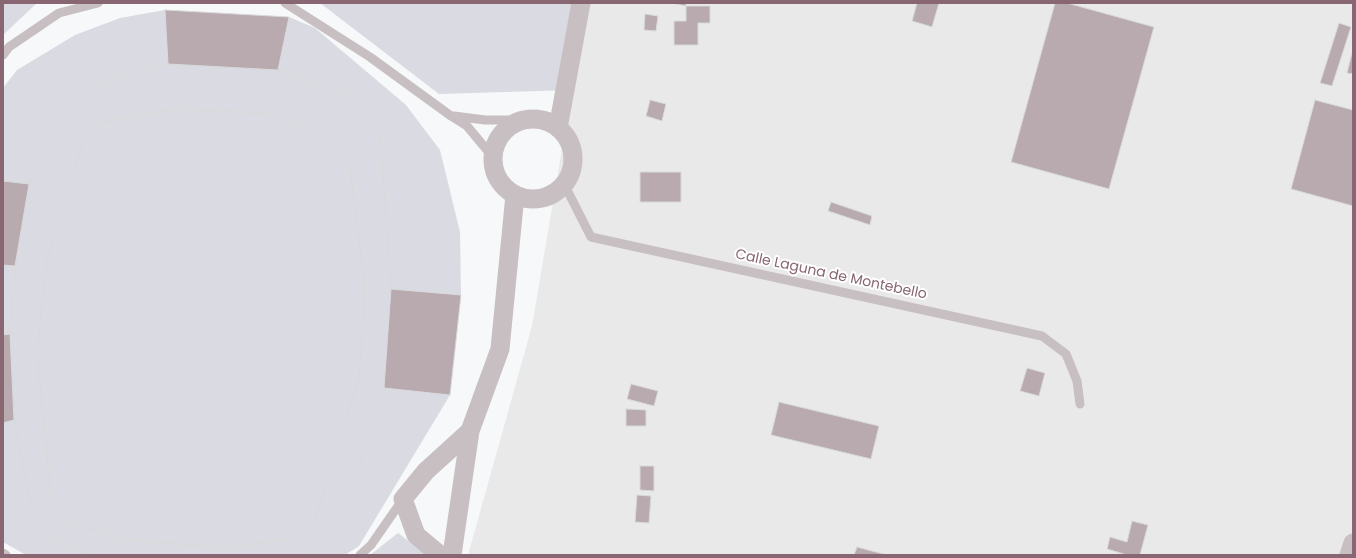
<!DOCTYPE html>
<html>
<head>
<meta charset="utf-8">
<style>
	body { margin:0 }
	#map { position:relative; width:1356px; height:558px; overflow:hidden; background:#f6f8f9; font-family:Poppins,sans-serif }
	canvas { display:block }
	.frame { position:absolute; inset:0; border:4px solid #886672; pointer-events:none }
</style>
</head>
<body>
<div id="map">
<canvas width="1356" height="558"></canvas>
<div class="frame"></div>
</div>
<script>
const c = document.querySelector('canvas').getContext('2d');
c.lineJoin = 'round';
function fillPath(path, color) { c.fillStyle = color; c.fill(path, 'evenodd'); }
const poly = rows => new Path2D(rows.map(r => 'M' + r).join(''));
function trace(path, color, width, dash) { c.strokeStyle = color; c.lineWidth = width; c.lineCap = dash ? 'butt' : 'round'; c.setLineDash(dash || []); c.stroke(path); }
function label(font, color, halo, rows, align = 'center') {
  c.font = font + ' Poppins,sans-serif'; c.lineWidth = 4; c.setLineDash([]); c.textBaseline = 'middle'; c.strokeStyle = halo; c.fillStyle = color; for (const [text, x, y, turn = 0] of rows) {
    c.save(); c.translate(x, y); c.rotate((+turn || 0) * Math.PI / 180); c.textAlign = isNaN(turn) ? turn : align; if (halo) c.strokeText(text, 0, 0); c.fillText(text, 0, 0); c.restore();
  }
}
fillPath(poly([
	[582,3,1353,3,1353,555,468,555,532,326,572,90]
]), '#e9e9e9');
fillPath(poly([
	[3,3,37,3,3,35],
	[320,3,582,3,572,90,439,94],
	[165,10,289,17,315,28,406,105,440,150,460,232,461,295,450,395,359,546,345,555,26,555,3,542,3,88,17,70,75,35,120,18],
	[398,533,427,555,370,555]
]), '#dadae3');
const building = poly([
	[671,3,686,3,686,6,671,3],
	[917,3,939,3,932,27,912,21,917,3],
	[1055,3,1067,3,1154,27,1109,189,1011,162,1055,3],
	[686,6,710,6,710,23,698,23,698,45,674,45,674,21,686,21,686,6],
	[165,10,289,17,278,70,354,97,380,134,391,289,461,295,450,395,384,388,338,528,310,555,90,555,53,540,32,509,14,420,3,423,3,335,10,334,15,266,3,265,3,181,29,184,65,113,95,84,168,64,165,10],
	[174,109,262,113,325,133,349,160,365,288,359,379,315,519,293,538,228,548,128,540,67,522,51,498,37,351,47,258,83,144,103,122,174,109],
	[645,14,658,16,656,31,644,30,645,14],
	[1339,23,1351,27,1332,86,1320,83,1339,23],
	[1352,53,1353,53,1353,74,1347,73,1352,53],
	[168,64,278,70,354,97,380,134,391,289,384,388,338,528,310,555,90,555,53,540,32,509,14,420,10,334,15,266,29,184,65,113,95,84,168,64],
	[174,109,262,113,325,133,349,160,365,288,359,379,315,519,293,538,228,548,128,540,67,522,51,498,37,351,47,258,83,144,103,122,174,109],
	[650,100,666,104,662,121,646,116,650,100],
	[1315,100,1353,110,1353,206,1291,189,1315,100],
	[640,172,681,172,681,202,640,202,640,172],
	[831,202,872,216,870,225,828,211,831,202],
	[1027,368,1045,373,1039,396,1020,391,1027,368],
	[631,384,658,391,654,406,627,399,631,384],
	[779,402,879,426,871,459,771,435,779,402],
	[626,409,646,410,646,426,626,426,626,409],
	[640,466,654,466,654,491,640,490,640,466],
	[637,495,651,496,649,523,635,522,637,495],
	[1132,521,1148,525,1140,555,1124,555,1124,554,1107,549,1110,537,1127,542,1132,521],
	[857,547,887,555,854,555,857,547]
]);
fillPath(building, '#b9aaaf');
trace(building, '#d8dada', 1);
trace(poly([
	[285,3,370,57,451,116,467,126,492,156],
	[3,55,9,47,59,13,98,3],
	[454,116,485,120,527,120],
	[564,184,591,237,1042,336,1066,354,1077,381,1080,404],
	[3,553,6,555],
	[360,555,371,545,403,499]
]), '#c8bfc2', 9);
trace(poly([
	'493 159a40 40 0 1 1 80 0a40 40 0 1 1-80 0Z',
	[558,128,581,3],
	[440,555,416,535,403,499,426,471,470,431],
	[452,555,470,431,500,349,515,195],
	[1349,555,1353,543]
]), '#c8bfc2', 19);
label('14px', '#886672', '#fff', [
	["Calle Laguna de Montebello",831,275,12]
]);
</script>
</body>
</html>
